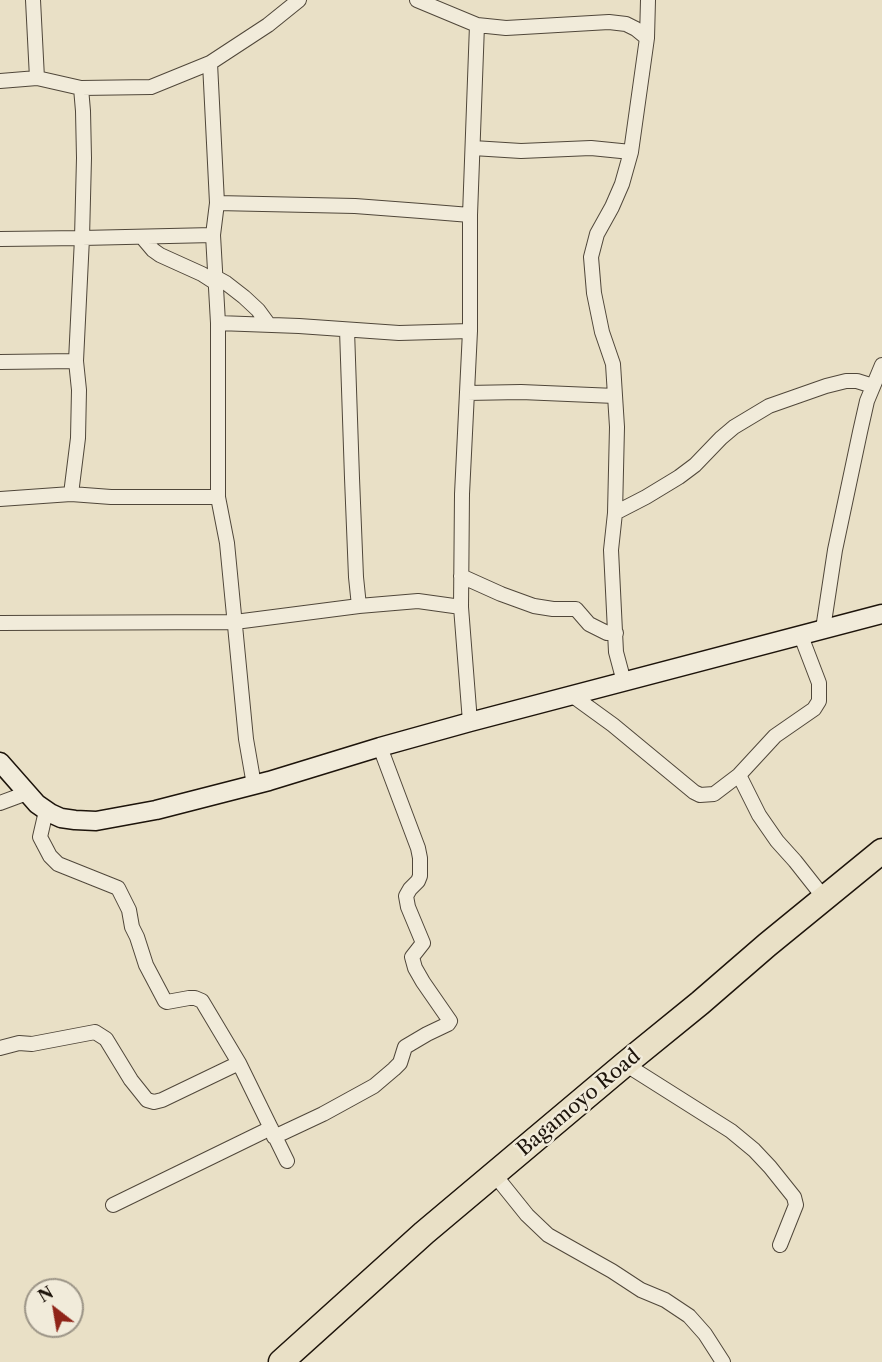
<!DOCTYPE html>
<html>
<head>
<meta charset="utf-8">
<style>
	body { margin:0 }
	#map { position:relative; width:882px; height:1362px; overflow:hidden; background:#e9e0c6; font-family:"Libre Caslon Text",serif }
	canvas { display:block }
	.north { position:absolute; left:24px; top:1278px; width:60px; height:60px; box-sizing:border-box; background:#f1ebda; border:2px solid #9c9587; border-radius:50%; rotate:329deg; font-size:16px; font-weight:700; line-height:24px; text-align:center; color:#1d140b }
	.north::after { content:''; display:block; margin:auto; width:21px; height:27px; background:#8f2418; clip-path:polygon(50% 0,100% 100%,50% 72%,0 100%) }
</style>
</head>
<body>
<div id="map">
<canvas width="882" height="1362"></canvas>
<div class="north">N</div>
</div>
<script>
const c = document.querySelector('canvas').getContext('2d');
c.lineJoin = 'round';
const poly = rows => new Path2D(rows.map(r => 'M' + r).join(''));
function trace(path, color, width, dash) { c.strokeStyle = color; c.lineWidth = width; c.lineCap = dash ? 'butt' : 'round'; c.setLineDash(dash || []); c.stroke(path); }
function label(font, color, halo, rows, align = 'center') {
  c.font = font + ' "Libre Caslon Text",serif'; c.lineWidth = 5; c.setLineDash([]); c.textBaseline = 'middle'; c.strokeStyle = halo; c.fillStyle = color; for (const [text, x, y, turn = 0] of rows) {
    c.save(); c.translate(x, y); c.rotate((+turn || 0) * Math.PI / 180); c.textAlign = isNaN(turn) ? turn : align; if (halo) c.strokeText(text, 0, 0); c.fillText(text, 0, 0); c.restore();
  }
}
const street = poly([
	[33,0,37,78],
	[417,0,477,25,506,28,609,22,626,24,636,29,647,38],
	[210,63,217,203,213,235,218,323,218,497,227,543,246,739,254,785],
	[0,81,37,78,81,88,151,87,210,63,268,25,299,0],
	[473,148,521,151,591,148,631,152],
	[217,203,355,206,421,211,470,215],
	[142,237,153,250,160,255,202,274,216,283],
	[0,239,82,238,213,235],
	[215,277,226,283,244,297,258,310,269,325],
	[218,323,299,326,399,333,470,331],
	[347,330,352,478,356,577,359,606],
	[0,362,76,361],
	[467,393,521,392,615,396],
	[71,494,78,438,79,390,76,361,82,238,84,158,83,111,81,88],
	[0,499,71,494,111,497,218,497],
	[615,513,646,497,679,477,695,465,721,438,734,427,769,406,826,386,846,381,857,381,873,386],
	[461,576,501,594,534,606,553,609,576,609,589,624,607,633,616,633],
	[0,623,235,622,359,606,418,601,461,607],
	[823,629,835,550,860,432,867,401,882,365],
	[624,682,616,652,611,550,615,513,617,427,613,364,602,332,594,293,591,257,597,234,612,207,622,184,631,152,647,38,648,0],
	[573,696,613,725,694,792,700,795,714,794,739,775,775,736,814,709,819,701,819,683,801,636],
	[470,722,461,607,462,494,470,331,470,215,477,25],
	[739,775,759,815,777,841,795,861,825,899],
	[0,803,27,793],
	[46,811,40,837,50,856,58,864,118,888,129,910,132,927,137,937,146,965,165,1001,167,1002,189,998,195,998,202,1001,239,1063,287,1161],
	[0,1048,19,1043,32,1044,95,1032,106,1039,131,1080,147,1100,154,1102,162,1100,239,1063],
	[625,1064,731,1131,754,1150,770,1167,794,1197,796,1205,780,1245],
	[274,1137,323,1114,374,1086,394,1069,400,1063,405,1047,427,1034,448,1024,450,1021,423,982,415,968,412,957,423,943,408,907,406,896,410,889,418,881,420,876,420,858,418,848,380,747],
	[494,1174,527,1215,548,1235,612,1271,641,1290,665,1300,689,1316,705,1334,723,1362],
	[113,1205,271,1128]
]);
const secondary = poly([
	[0,762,37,804,50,813,61,818,75,820,96,821,156,810,269,781,380,747,470,722,882,614]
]);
const highway = poly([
	[281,1362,424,1233,625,1064,700,1003,767,945,882,851]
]);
trace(street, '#50473a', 16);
trace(secondary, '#1d140b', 21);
trace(highway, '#1d140b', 27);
trace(street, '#f1ebda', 14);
trace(secondary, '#f1ebda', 18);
trace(highway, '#e9e0c6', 24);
label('20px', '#1d140b', '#f1ebda', [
	["Bagamoyo Road",579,1103,-40]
]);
</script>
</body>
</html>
